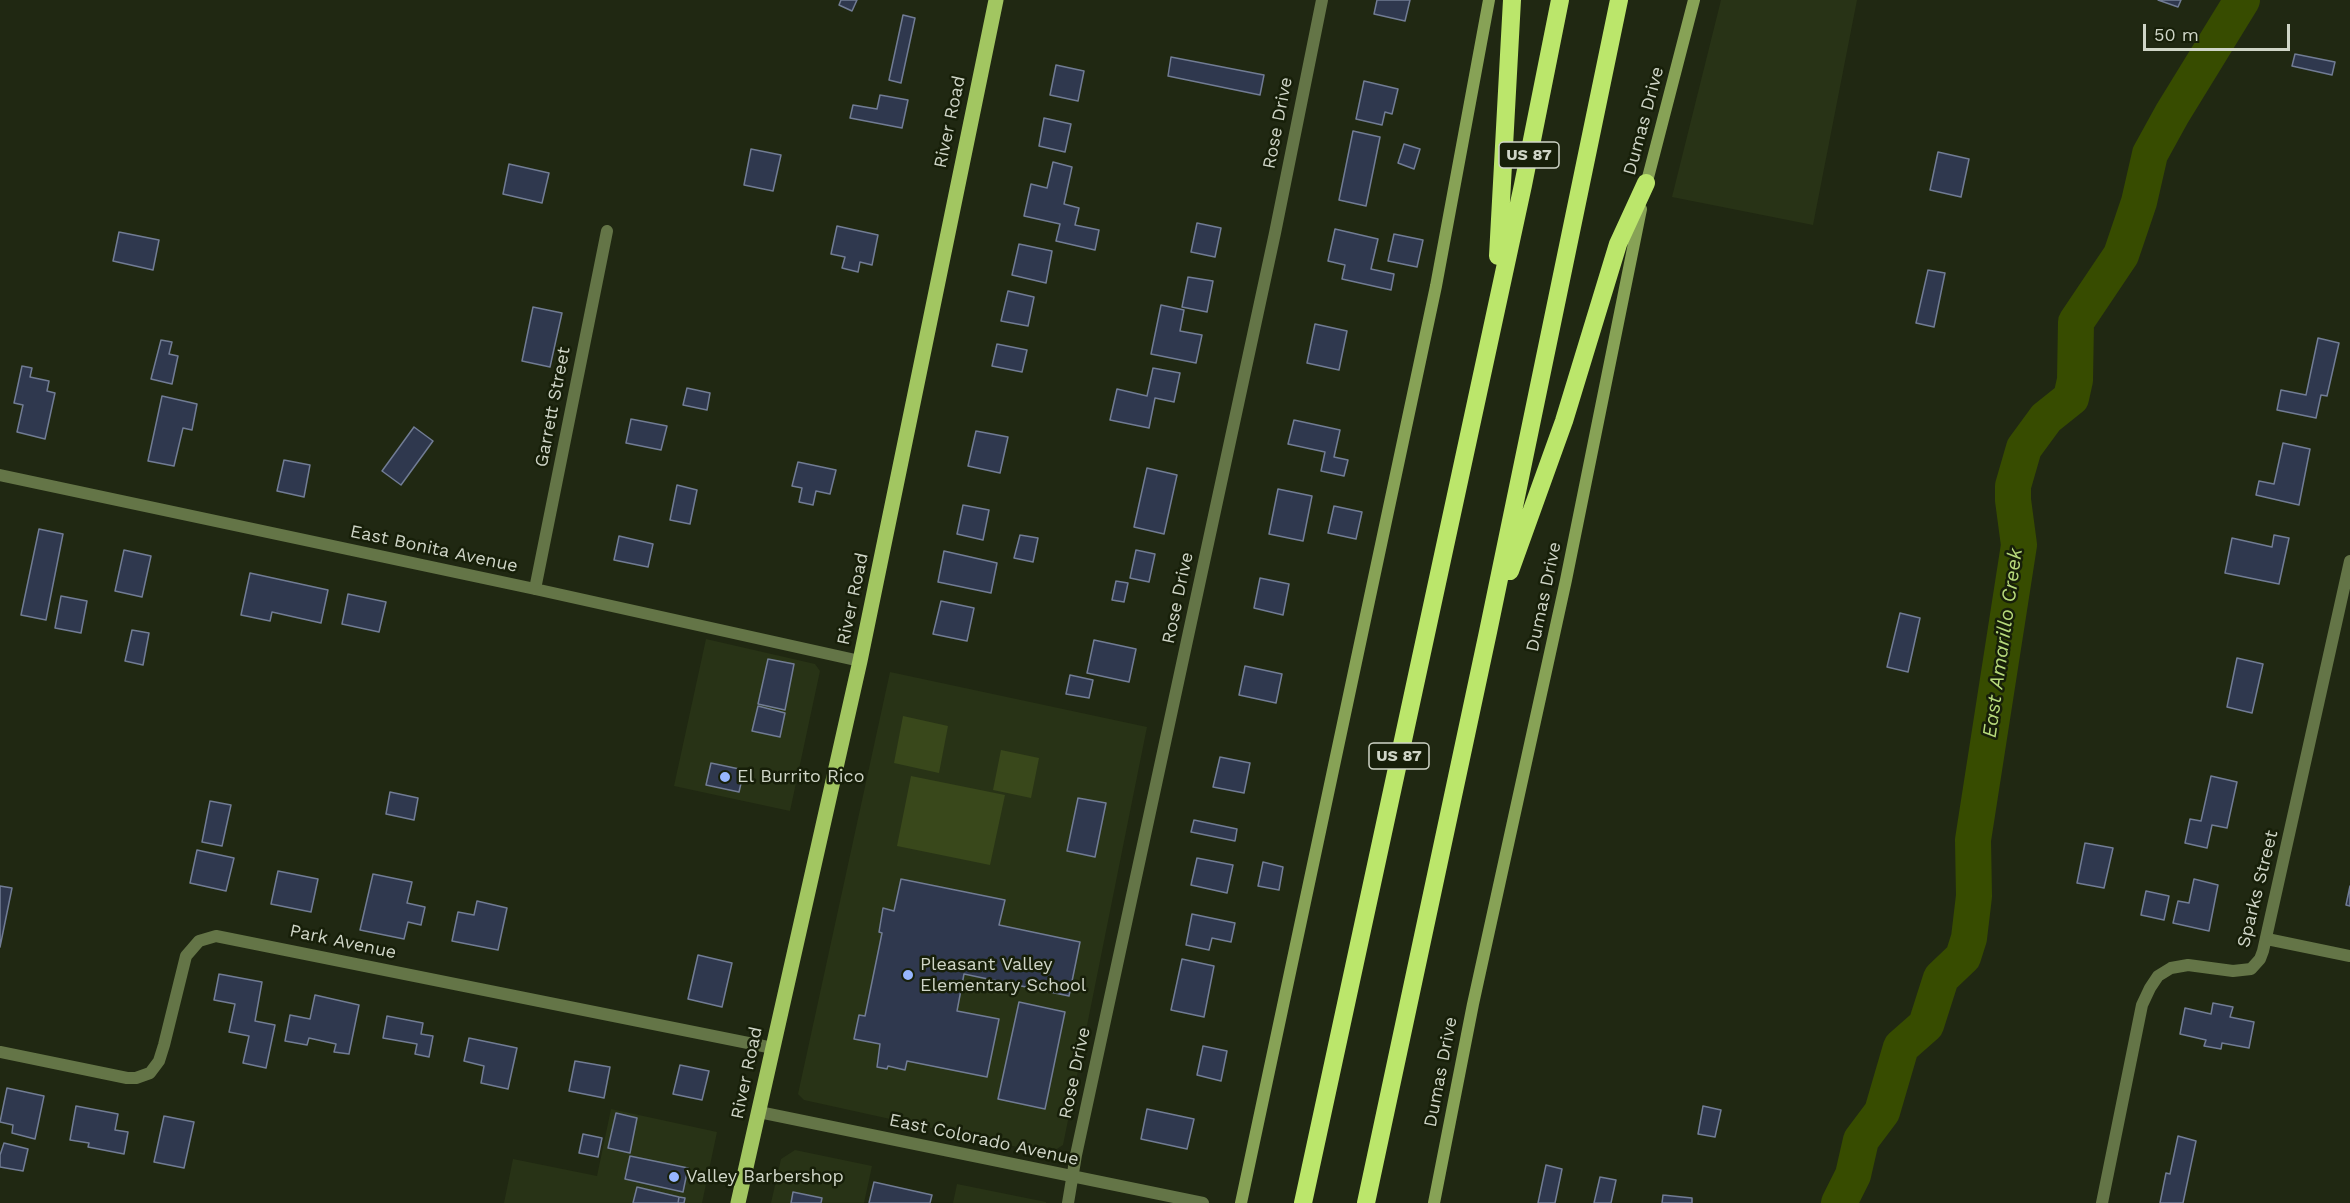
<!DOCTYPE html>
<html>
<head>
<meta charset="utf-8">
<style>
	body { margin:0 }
	#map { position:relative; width:2350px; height:1203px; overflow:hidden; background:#202812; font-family:"Work Sans",sans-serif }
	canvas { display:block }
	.scale { position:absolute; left:2143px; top:24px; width:147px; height:27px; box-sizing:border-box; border:3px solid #cfd5c7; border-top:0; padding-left:8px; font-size:18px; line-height:21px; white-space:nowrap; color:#cfd5c7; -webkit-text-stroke:4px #171f09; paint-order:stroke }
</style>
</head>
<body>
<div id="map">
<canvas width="2350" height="1203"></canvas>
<div class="scale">50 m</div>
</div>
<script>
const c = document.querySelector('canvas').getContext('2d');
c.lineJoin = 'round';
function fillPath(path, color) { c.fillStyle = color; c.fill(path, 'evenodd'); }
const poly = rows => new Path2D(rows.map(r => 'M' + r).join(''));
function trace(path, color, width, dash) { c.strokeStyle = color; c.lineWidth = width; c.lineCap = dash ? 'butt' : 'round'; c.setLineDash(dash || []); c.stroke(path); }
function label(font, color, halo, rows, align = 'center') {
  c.font = font + ' "Work Sans",sans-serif'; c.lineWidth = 5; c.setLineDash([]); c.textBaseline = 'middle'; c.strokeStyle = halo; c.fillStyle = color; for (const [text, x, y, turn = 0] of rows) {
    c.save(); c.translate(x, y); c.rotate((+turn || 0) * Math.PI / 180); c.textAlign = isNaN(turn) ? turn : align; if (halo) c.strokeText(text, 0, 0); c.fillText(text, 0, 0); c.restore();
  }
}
fillPath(poly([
	[1721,0,1857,0,1813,225,1672,197],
	[706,639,815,664,820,671,790,811,674,786],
	[890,672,1147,727,1063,1145,1049,1154,804,1100,798,1094],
	[611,1109,717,1132,702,1203,504,1203,513,1159,597,1176],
	[795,1150,872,1166,864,1203,771,1203,781,1159],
	[957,1184,1046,1202,1046,1203,953,1203]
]), '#283316');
fillPath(poly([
	[903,716,948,726,939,773,894,763],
	[1001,750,1039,758,1031,798,993,790],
	[911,776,1005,795,990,865,897,846]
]), '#39481b');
trace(poly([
	[1839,1203,1853,1175,1861,1140,1882,1112,1901,1047,1926,1025,1941,978,1963,957,1969,938,1974,896,1973,840,2019,545,2013,500,2013,486,2024,448,2046,418,2071,398,2075,380,2076,322,2121,255,2139,202,2150,154,2172,114,2242,0]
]), '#374c00', 36);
const building = poly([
	[841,0,857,0,852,11,839,5,841,0],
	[1377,0,1410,0,1405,21,1374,14,1377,0],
	[2158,0,2181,0,2178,7,2158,0],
	[903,15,915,18,901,83,889,80,903,15],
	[2295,54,2335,62,2332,75,2292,66,2295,54],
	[1171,57,1264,75,1260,95,1168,76,1171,57],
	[1056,65,1084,71,1078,101,1050,95,1056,65],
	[1364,81,1398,89,1392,114,1385,112,1382,125,1356,119,1364,81],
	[880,95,908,100,902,128,850,118,853,105,877,109,880,95],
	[1044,118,1071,124,1065,152,1039,146,1044,118],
	[1353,131,1380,137,1366,206,1339,200,1353,131],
	[1404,144,1420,149,1414,169,1398,163,1404,144],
	[751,149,781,155,773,191,744,185,751,149],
	[1938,152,1969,159,1961,197,1930,190,1938,152],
	[1053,162,1072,167,1064,204,1079,208,1075,225,1099,230,1095,250,1056,241,1060,224,1024,216,1031,184,1047,188,1053,162],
	[509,164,549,173,542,203,503,194,509,164],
	[1197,223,1221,228,1215,257,1191,252,1197,223],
	[837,226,878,235,872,265,860,262,858,272,842,268,845,257,831,254,837,226],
	[1335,229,1378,239,1371,269,1394,274,1391,290,1342,279,1345,265,1328,261,1335,229],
	[119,232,159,240,153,270,113,261,119,232],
	[1394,234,1423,240,1417,267,1388,261,1394,234],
	[1019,244,1052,251,1046,283,1012,275,1019,244],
	[1928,270,1945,273,1934,327,1916,323,1928,270],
	[1188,277,1213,281,1207,312,1182,307,1188,277],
	[1008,291,1034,297,1028,326,1001,321,1008,291],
	[1161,305,1184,310,1180,331,1202,335,1196,363,1151,354,1161,305],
	[533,307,562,313,550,367,522,361,533,307],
	[1315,324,1347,331,1339,370,1307,363,1315,324],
	[2318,338,2339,343,2327,396,2321,395,2316,418,2277,410,2281,390,2306,395,2318,338],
	[161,340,172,342,169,354,178,356,172,384,151,379,161,340],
	[997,344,1027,350,1022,372,992,366,997,344],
	[22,366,32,368,30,377,49,381,47,391,55,393,45,439,17,432,23,405,14,403,22,366],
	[1153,368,1180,373,1174,402,1155,398,1149,428,1110,420,1117,389,1147,396,1153,368],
	[687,388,710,393,707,410,683,405,687,388],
	[162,396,197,404,192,430,183,428,174,466,148,461,162,396],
	[631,419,667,426,661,450,626,443,631,419],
	[1294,420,1340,430,1334,457,1348,460,1344,476,1321,471,1325,452,1288,444,1294,420],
	[414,427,433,441,401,485,382,471,414,427],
	[976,431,1008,437,1000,473,968,466,976,431],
	[2283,443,2310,449,2299,505,2256,495,2259,481,2274,484,2283,443],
	[284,460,310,465,304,497,277,491,284,460],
	[798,462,836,470,830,494,816,491,813,505,799,502,802,488,792,486,798,462],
	[1147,468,1177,475,1164,534,1134,527,1147,468],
	[677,485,697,490,690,524,670,520,677,485],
	[1278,489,1312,496,1303,541,1269,534,1278,489],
	[963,505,989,510,983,540,957,534,963,505],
	[1334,506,1362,512,1356,539,1328,533,1334,506],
	[39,529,63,534,46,620,21,615,39,529],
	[1020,535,1038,538,1033,562,1014,558,1020,535],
	[2274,535,2289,538,2279,584,2225,573,2232,538,2272,547,2274,535],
	[619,536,653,544,648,567,614,560,619,536],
	[124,550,151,556,142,597,115,591,124,550],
	[1136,550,1155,554,1149,582,1130,578,1136,550],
	[944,551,997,563,991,593,938,582,944,551],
	[250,573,328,590,321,623,272,612,270,621,241,615,250,573],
	[1260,578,1289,584,1283,615,1254,608,1260,578],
	[1116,581,1128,583,1124,602,1112,600,1116,581],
	[348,594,386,602,379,632,342,624,348,594],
	[61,596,87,601,81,633,55,628,61,596],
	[941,601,974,608,967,641,933,634,941,601],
	[1900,613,1920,618,1908,672,1887,667,1900,613],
	[132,630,149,633,143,665,125,661,132,630],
	[1094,640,1136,649,1129,682,1087,673,1094,640],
	[2237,658,2263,664,2252,713,2227,707,2237,658],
	[768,659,794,664,785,710,758,704,768,659],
	[1245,666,1282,674,1276,703,1239,695,1245,666],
	[1070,675,1093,680,1089,698,1066,694,1070,675],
	[758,706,785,713,780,737,752,731,758,706],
	[1220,757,1250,763,1244,793,1213,787,1220,757],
	[711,763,744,770,739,792,706,785,711,763],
	[2211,776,2237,782,2227,828,2212,825,2207,848,2185,843,2190,819,2201,821,2211,776],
	[390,792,418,798,414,820,386,814,390,792],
	[1078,798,1106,803,1095,857,1067,851,1078,798],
	[210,801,231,805,222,846,202,842,210,801],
	[1194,820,1237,829,1235,841,1191,832,1194,820],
	[2085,843,2113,848,2104,888,2077,883,2085,843],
	[197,850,234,858,226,891,190,883,197,850],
	[1197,858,1233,865,1227,893,1191,885,1197,858],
	[1263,862,1283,867,1279,890,1258,886,1263,862],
	[278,871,318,879,311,912,271,904,278,871],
	[373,874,412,882,407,903,425,907,421,925,408,922,404,939,360,930,373,874],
	[901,879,1005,900,999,925,1080,942,1069,996,964,974,957,1011,999,1019,987,1077,907,1061,905,1070,888,1066,887,1069,877,1067,880,1044,854,1039,859,1015,865,1016,882,933,879,932,883,908,894,911,901,879],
	[2194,879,2218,885,2209,931,2173,923,2178,901,2189,903,2194,879],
	[0,886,12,888,0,947,0,886],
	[2350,886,2350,906,2346,905,2350,886],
	[2146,891,2169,896,2164,920,2141,915,2146,891],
	[477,901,507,908,498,950,452,941,458,912,474,915,477,901],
	[1192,914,1235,923,1231,942,1212,938,1209,950,1186,945,1192,914],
	[698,955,732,963,722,1007,688,999,698,955],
	[1182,959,1214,966,1204,1017,1171,1010,1182,959],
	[219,974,262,982,255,1021,275,1025,266,1068,243,1063,249,1036,229,1032,235,1004,214,1000,219,974],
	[315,995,359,1005,349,1054,334,1052,336,1044,309,1038,307,1045,285,1041,290,1015,310,1019,315,995],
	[1019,1002,1065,1012,1045,1109,998,1099,1019,1002],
	[2213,1003,2233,1007,2230,1017,2254,1022,2249,1048,2222,1043,2221,1049,2204,1046,2206,1040,2180,1034,2185,1008,2211,1014,2213,1003],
	[387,1016,423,1023,421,1034,433,1036,429,1057,415,1054,417,1044,383,1038,387,1016],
	[469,1038,517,1048,508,1089,481,1083,484,1066,464,1061,469,1038],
	[1203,1046,1227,1051,1221,1081,1197,1075,1203,1046],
	[575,1061,610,1067,604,1098,569,1091,575,1061],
	[680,1065,709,1071,702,1100,673,1094,680,1065],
	[7,1088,44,1096,35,1139,12,1133,13,1125,0,1122,7,1088],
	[76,1106,118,1114,115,1130,128,1132,124,1154,88,1147,89,1143,70,1140,76,1106],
	[1703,1106,1721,1110,1715,1137,1698,1134,1703,1106],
	[1147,1109,1194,1119,1187,1149,1141,1139,1147,1109],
	[616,1113,637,1118,630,1153,608,1148,616,1113],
	[164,1116,194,1122,184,1168,154,1162,164,1116],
	[583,1134,602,1138,598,1157,579,1153,583,1134],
	[2178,1136,2196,1141,2183,1203,2160,1203,2166,1173,2170,1174,2178,1136],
	[4,1143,28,1149,23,1171,0,1167,0,1155,4,1143],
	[630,1156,688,1168,683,1192,625,1179,630,1156],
	[1546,1165,1562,1169,1555,1203,1538,1203,1546,1165],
	[1600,1177,1616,1180,1611,1203,1594,1203,1600,1177],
	[874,1182,932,1195,930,1203,869,1203,874,1182],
	[637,1187,679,1197,678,1203,633,1203,637,1187],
	[793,1192,822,1198,821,1203,791,1203,793,1192],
	[1663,1195,1692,1198,1692,1203,1662,1203,1663,1195],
	[679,1197,685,1198,684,1203,678,1203,679,1197]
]);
fillPath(building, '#2f384e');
trace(building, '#717c94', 1.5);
trace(poly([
	[0,475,535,589,860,661],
	[535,589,607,231],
	[2267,939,2350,956],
	[0,1052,127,1078,136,1078,150,1073,159,1061,164,1045,186,956,199,941,216,936,773,1048],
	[759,1112,1203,1203],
	[1068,1203,1076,1155,1275,233,1322,0],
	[2102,1203,2142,1005,2150,988,2158,976,2171,968,2188,965,2233,971,2251,969,2260,959,2263,951,2350,561]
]), '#647547', 12);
trace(poly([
	[1645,189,1694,0],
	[1241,1203,1436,286,1489,0],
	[1434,1203,1473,1004,1566,580,1641,209]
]), '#87a256', 12);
trace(poly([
	[738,1203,860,661,996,0]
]), '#a2c661', 15);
trace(poly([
	[1498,256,1512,0],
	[1510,571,1564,421,1618,244,1646,183],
	[1303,1203,1523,185,1560,0],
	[1366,1203,1488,632,1619,0]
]), '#bbe66b', 18);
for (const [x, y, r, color] of [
	[725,777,6,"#97b6fd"],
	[908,975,6,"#97b6fd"],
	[674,1177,6,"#97b6fd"]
]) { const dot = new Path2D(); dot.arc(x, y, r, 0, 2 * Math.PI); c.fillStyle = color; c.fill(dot); trace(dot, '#171f09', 2); }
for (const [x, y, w] of [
	[1529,155,60],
	[1399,756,60]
]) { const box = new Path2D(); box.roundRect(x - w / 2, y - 13, w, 26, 4.5); c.fillStyle = '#171f09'; c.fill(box); trace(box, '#cfd5c7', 1.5); }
label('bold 16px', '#cfd5c7', null, [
	["US 87",1529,155],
	["US 87",1399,756]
]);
label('18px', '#cfd5c7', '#171f09', [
	["Dumas Drive",1644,121,-75],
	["River Road",950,122,-78],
	["Rose Drive",1278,123,-79],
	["Garrett Street",553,407,-79],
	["East Bonita Avenue",434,549,12],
	["Dumas Drive",1544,597,-78],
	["Rose Drive",1178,598,-78],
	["River Road",853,599,-78],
	["Sparks Street",2258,889,-76],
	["Park Avenue",343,942,12],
	["Dumas Drive",1441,1072,-79],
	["River Road",747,1073,-78],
	["Rose Drive",1075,1073,-78],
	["East Colorado Avenue",984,1140,12]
]);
label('18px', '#cfd5c7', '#171f09', [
	["El Burrito Rico",737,777],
	["Pleasant Valley",920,965],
	["Elementary School",920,986],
	["Valley Barbershop",686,1177]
], 'left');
label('italic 20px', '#b7da7b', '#171f09', [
	["East Amarillo Creek",2003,643,-82]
]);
</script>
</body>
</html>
